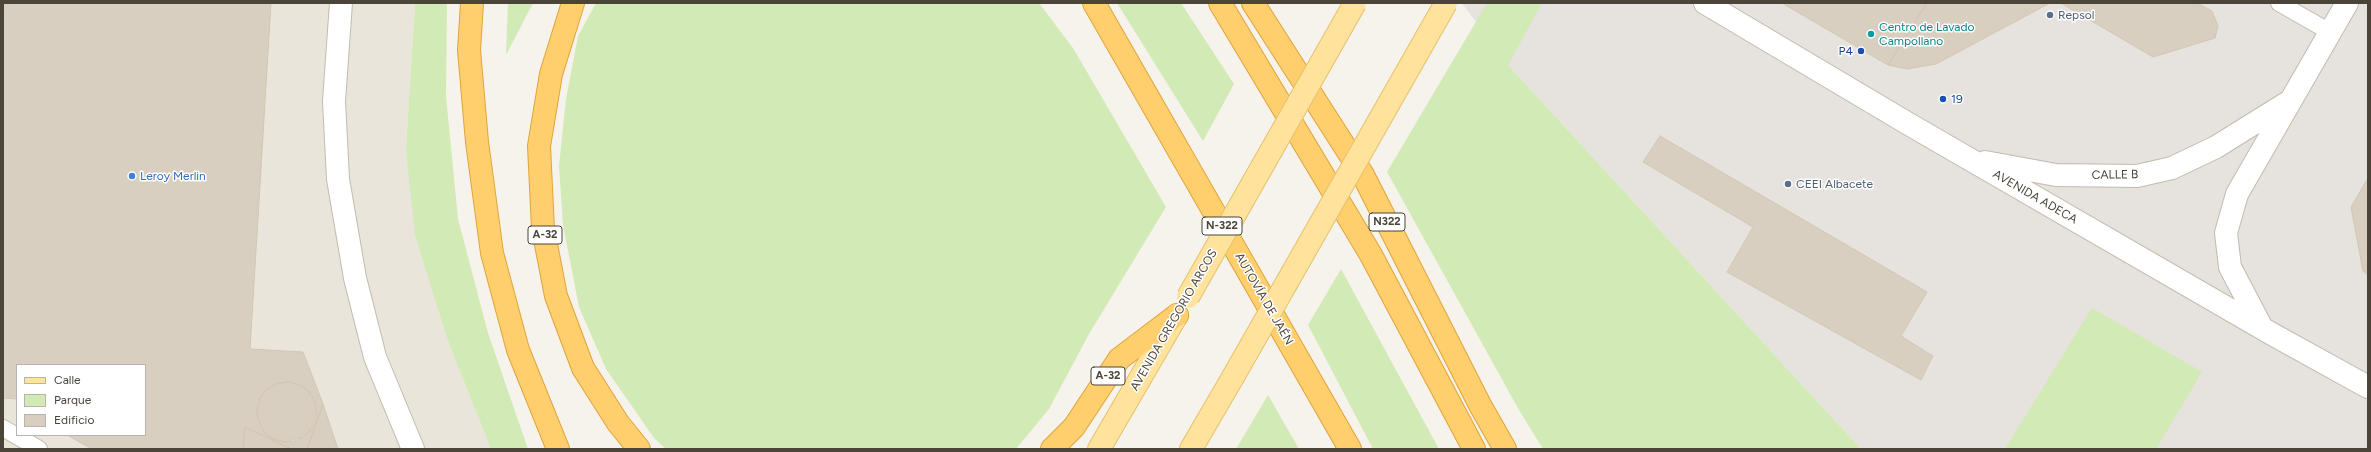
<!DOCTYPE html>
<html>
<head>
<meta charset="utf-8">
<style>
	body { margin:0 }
	#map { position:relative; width:2371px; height:452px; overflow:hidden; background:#f6f3ec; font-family:Figtree,sans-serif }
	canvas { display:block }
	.frame { position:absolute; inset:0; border:4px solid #4b4439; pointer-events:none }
	.legend { position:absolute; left:16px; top:364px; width:130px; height:72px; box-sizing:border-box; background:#fff; border:1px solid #b7b4b0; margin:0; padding:5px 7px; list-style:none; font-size:12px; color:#4b4439 }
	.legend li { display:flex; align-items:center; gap:8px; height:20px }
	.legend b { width:20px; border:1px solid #b7b4b0 }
</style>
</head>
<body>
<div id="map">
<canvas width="2371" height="452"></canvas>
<div class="frame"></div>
<ul class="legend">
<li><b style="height:5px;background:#ffe39c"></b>Calle</li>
<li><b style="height:11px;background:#d2eab5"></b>Parque</li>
<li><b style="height:11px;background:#d8cfc1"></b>Edificio</li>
</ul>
</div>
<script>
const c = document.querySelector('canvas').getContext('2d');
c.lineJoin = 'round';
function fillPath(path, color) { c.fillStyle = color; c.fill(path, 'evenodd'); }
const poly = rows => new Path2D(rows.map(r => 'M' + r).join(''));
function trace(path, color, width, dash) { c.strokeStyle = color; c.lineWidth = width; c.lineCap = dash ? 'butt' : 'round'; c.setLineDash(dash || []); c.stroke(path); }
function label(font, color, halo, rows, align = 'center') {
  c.font = font + ' Figtree,sans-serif'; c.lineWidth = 3; c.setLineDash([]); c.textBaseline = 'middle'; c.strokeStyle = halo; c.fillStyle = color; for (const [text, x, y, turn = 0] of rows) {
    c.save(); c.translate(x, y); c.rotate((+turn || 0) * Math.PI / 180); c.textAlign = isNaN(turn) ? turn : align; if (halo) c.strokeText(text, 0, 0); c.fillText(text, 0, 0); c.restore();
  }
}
fillPath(poly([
	[3,3,415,3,406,149,448,341,491,449,3,449],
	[17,365,145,365,145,435,17,435]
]), '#eae5da');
fillPath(poly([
	[1462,3,2368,3,2368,449,1861,449,1508,65]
]), '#e6e2dd');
fillPath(poly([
	[415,3,447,3,446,96,458,219,488,333,528,449,491,449,448,341,415,235,406,149],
	[508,3,533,3,506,55],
	[596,3,1039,3,1073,48,1166,207,1089,334,1049,409,1016,449,666,449,654,438,606,369,579,307,563,225,559,166,566,99,578,36],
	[1117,3,1181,3,1234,84,1203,141],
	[1487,3,1542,3,1508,65,1861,449,1543,449,1519,410,1387,172],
	[1341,269,1439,449,1373,449,1308,325],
	[2092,308,2202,372,2156,449,2005,449],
	[1268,395,1299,449,1236,449]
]), '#d2eab5');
const building = poly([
	[3,3,271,3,250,349,303,352,323,404,307,449,291,449,245,427,243,449,92,449,67,435,145,435,145,365,17,365,17,399,3,398,3,3],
	[288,382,299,385,308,391,314,401,316,411,314,422,309,432,300,438,284,442,273,439,264,432,259,422,257,412,260,398,267,389,277,384,288,382],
	[1782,3,1927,3,1888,65,1782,3],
	[1927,3,2050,3,1936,64,1907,69,1888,65,1927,3],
	[2061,3,2197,3,2212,11,2218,26,2215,38,2153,57,2061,3],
	[1660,136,1927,292,1901,336,1933,356,1921,380,1727,272,1753,227,1643,162,1660,136],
	[2368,178,2368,275,2363,271,2351,207,2368,178],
	'257 412a30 30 0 1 1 60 0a30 30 0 1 1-60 0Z',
	[323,404,338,449,307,449,323,404],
	[245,427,291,449,243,449,245,427]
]);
fillPath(building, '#d8cfc1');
trace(building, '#d3c7b4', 1);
const lane = poly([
	[2279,3,2330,32],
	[3,428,39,449]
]);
const street = poly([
	[341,3,334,101,338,179,355,278,375,357,413,449],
	[1705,3,1907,123,2272,334,2368,387],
	[1985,162,2056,175,2137,176,2172,168,2216,147,2290,101],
	[2262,328,2230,267,2226,233,2237,194,2347,3]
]);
const primary = poly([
	[1099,449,1177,315],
	[1191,449,1233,377]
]);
const highway = poly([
	[472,3,469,50,477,142,492,253,518,350,558,449],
	[573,3,551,74,539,146,543,229,556,296,583,368,618,423,639,449],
	[1094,3,1350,449],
	[1220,3,1371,255,1474,449],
	[1253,3,1363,175,1480,405,1505,449],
	[1052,449,1074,427,1119,359,1177,315]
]);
trace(lane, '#c2bbae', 18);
trace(street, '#c2bbae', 24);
trace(primary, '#e6c16a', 24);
trace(highway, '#e0a43c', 24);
trace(lane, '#fff', 16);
trace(street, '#fff', 22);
trace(primary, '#ffe39c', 22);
trace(highway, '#ffcf6e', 22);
const primaryBridge = poly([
	[1188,297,1355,3],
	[1233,377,1446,3]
]);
trace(primaryBridge, '#e6c16a', 24, []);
trace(primaryBridge, '#ffe39c', 22);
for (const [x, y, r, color] of [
	[2050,15,4,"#5c6f8a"],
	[1871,34,4,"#0f9aa8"],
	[1861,51,4,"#1a4fb4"],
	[1943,99,4,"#1a4fb4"],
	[132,176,4,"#3f7fe0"],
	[1788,184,4,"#5c6f8a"]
]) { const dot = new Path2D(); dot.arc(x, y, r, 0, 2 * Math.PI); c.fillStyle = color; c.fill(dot); trace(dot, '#fff', 1.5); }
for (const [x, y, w] of [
	[1387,222,36],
	[1222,226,40],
	[545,235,34],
	[1108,376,34]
]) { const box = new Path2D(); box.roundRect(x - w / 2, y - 9, w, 18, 3); c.fillStyle = '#fff'; c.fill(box); trace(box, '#4b4439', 1); }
label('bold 11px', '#4b4439', null, [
	["N322",1387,222],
	["N-322",1222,226],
	["A-32",545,235],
	["A-32",1108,376]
]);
label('12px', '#4e5e75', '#fff', [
	["Repsol",2058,15],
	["CEEI Albacete",1796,184]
], 'left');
label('12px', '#0d838f', '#fff', [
	["Centro de Lavado",1879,27],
	["Campollano",1879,41]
], 'left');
label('12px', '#164399', '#fff', [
	["P4",1853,51],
	["19",1951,99,"left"]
], 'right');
label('12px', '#4b4439', '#fff', [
	["CALLE B",2115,175,-1],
	["AVENIDA ADECA",2035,197,30],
	["AUTOVÍA DE JAÉN",1264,299,60],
	["AVENIDA GREGORIO ARCOS",1174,320,-60]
]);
label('12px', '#366cbe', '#fff', [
	["Leroy Merlin",140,176]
], 'left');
</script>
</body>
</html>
